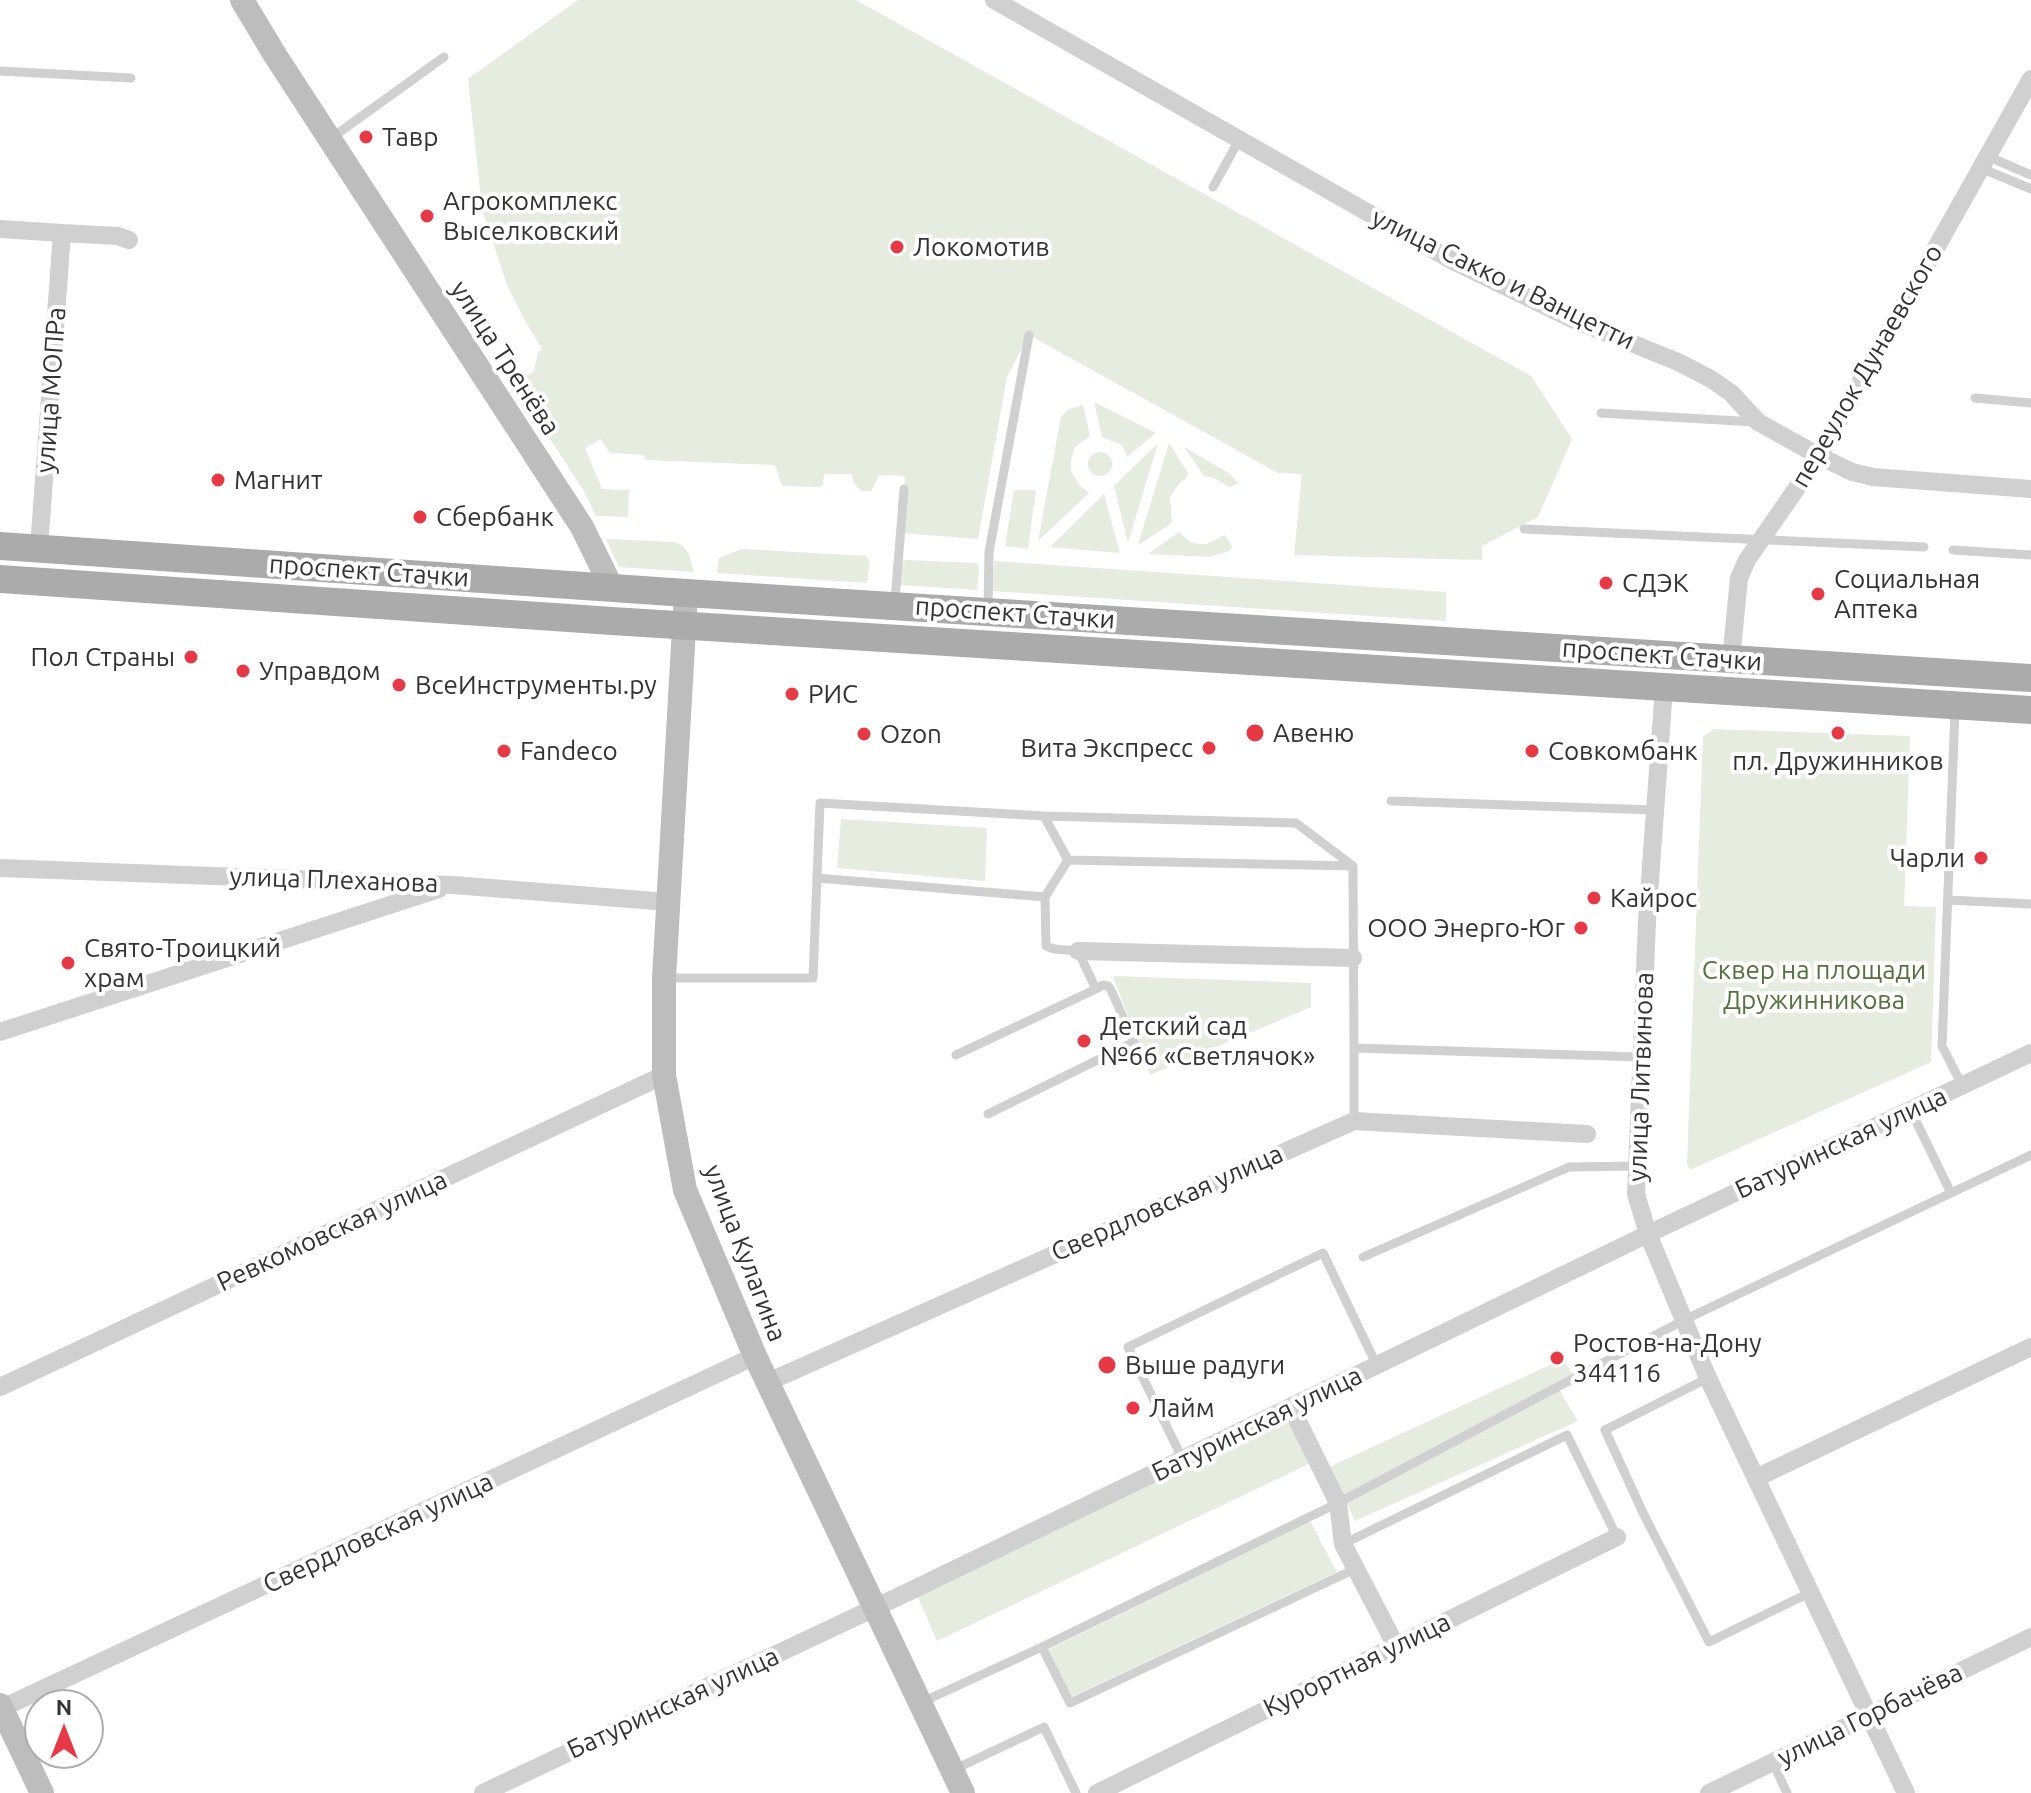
<!DOCTYPE html>
<html>
<head>
<meta charset="utf-8">
<style>
	body { margin:0 }
	#map { position:relative; width:2031px; height:1793px; overflow:hidden; background:#fff; font-family:Ubuntu,sans-serif }
	canvas { display:block }
	.north { position:absolute; left:24px; top:1689px; width:80px; height:80px; box-sizing:border-box; background:#fff; border:2px solid #adadad; border-radius:50%; rotate:0deg; font-size:22px; font-weight:700; line-height:32px; text-align:center; color:#333 }
	.north::after { content:''; display:block; margin:auto; width:28px; height:36px; background:#e63946; clip-path:polygon(50% 0,100% 100%,50% 72%,0 100%) }
</style>
</head>
<body>
<div id="map">
<canvas width="2031" height="1793"></canvas>
<div class="north">N</div>
</div>
<script>
const c = document.querySelector('canvas').getContext('2d');
c.lineJoin = 'round';
function fillPath(path, color) { c.fillStyle = color; c.fill(path, 'evenodd'); }
const poly = rows => new Path2D(rows.map(r => 'M' + r).join(''));
function trace(path, color, width, dash) { c.strokeStyle = color; c.lineWidth = width; c.lineCap = dash ? 'butt' : 'round'; c.setLineDash(dash || []); c.stroke(path); }
function label(font, color, halo, rows, align = 'center') {
  c.font = font + ' Ubuntu,sans-serif'; c.lineWidth = 8; c.setLineDash([]); c.textBaseline = 'middle'; c.strokeStyle = halo; c.fillStyle = color; for (const [text, x, y, turn = 0] of rows) {
    c.save(); c.translate(x, y); c.rotate((+turn || 0) * Math.PI / 180); c.textAlign = isNaN(turn) ? turn : align; if (halo) c.strokeText(text, 0, 0); c.fillText(text, 0, 0); c.restore();
  }
}
fillPath(poly([
	[578,0,856,0,1531,376,1572,439,1538,517,1482,546,1482,560,1294,555,1302,474,1278,473,1029,335,1007,377,978,539,901,533,905,476,879,475,871,491,861,491,853,482,852,474,824,474,823,484,820,487,782,486,775,465,645,460,644,455,610,453,601,439,585,448,602,489,629,490,628,517,596,516,585,493,515,384,534,371,538,352,542,349,525,321,507,285,482,209,468,79],
	[1094,402,1156,433,1127,457,1122,445,1102,437],
	[1083,405,1090,436,1075,447,1071,461,1071,471,1079,485,1089,493,1038,541,1061,417,1069,409],
	[1158,443,1128,543,1114,486],
	[1169,443,1188,473,1187,477,1178,485,1170,497,1172,523,1138,545],
	[1184,447,1229,473,1239,484,1229,487,1214,478,1204,476],
	'1088 464a12 12 0 1 1 24 0a12 12 0 1 1-24 0Z',
	[1014,490,1036,490,1028,549,1005,546],
	[1104,494,1120,553,1050,547],
	[1179,532,1190,542,1199,544,1207,544,1225,535,1232,547,1229,551,1210,557,1148,554],
	[606,539,675,542,683,546,689,554,694,572,619,567],
	[742,549,866,556,870,561,867,583,717,573,719,558],
	[906,560,977,563,979,567,977,590,901,585,902,562],
	[994,561,1446,592,1446,621,992,591],
	[1713,729,1910,736,1904,906,1936,907,1931,1062,1690,1170,1687,1163,1703,737],
	[841,819,987,828,985,881,837,868],
	[1113,976,1311,983,1311,1007,1150,1075],
	[1563,1359,1574,1377,1557,1386,1578,1421,1355,1521,1329,1467],
	[1288,1413,1311,1463,937,1641,916,1593],
	[1310,1521,1337,1572,1071,1697,1048,1650]
]), '#e6ecdf');
trace(poly([
	[0,71,131,78],
	[330,139,444,57],
	[1987,156,2031,175],
	[1981,168,2031,189],
	[1213,187,1239,140],
	[1975,398,2031,403],
	[1601,413,1755,422],
	[1524,529,1924,547],
	[1953,550,2031,555],
	[895,601,904,489],
	[988,607,989,552,1029,335],
	[1955,710,1942,1046,1962,1085],
	[1391,801,1655,810],
	[1044,816,1296,823,1353,866],
	[817,878,820,803,1044,816,1068,860],
	[1948,900,2031,904],
	[664,978,813,978,817,878,1045,897,1068,860,1353,866,1354,1048],
	[956,1055,1096,989],
	[988,1114,1134,1042,1111,990,1108,986,1103,985,1096,989,1078,951,1054,949,1046,946,1045,897],
	[1354,1121,1354,1048,1641,1057],
	[1951,1193,2031,1155],
	[1363,1257,1569,1167,1635,1166],
	[1708,1378,1605,1430,1644,1515,1709,1642,1809,1593],
	[1183,1460,1128,1347,1323,1253,1377,1366],
	[1343,1544,1567,1435,1617,1537],
	[1042,1647,1338,1503,1684,1320,1951,1193,1911,1111],
	[920,1703,1042,1647,1070,1703,1355,1569],
	[1773,1763,1787,1793],
	[953,1770,1044,1727,1076,1793]
]), '#d0d0d0', 9);
trace(poly([
	[994,0,1453,261,1572,319,1678,362,1711,379,1731,393,1758,422,1819,456,1852,472,1873,477,2031,489],
	[0,229,62,233,39,548],
	[62,233,118,236,129,240],
	[1731,660,1739,578,1747,560,1819,456,2031,79],
	[1664,688,1647,921,1636,1194,1648,1234,1708,1378,1906,1793],
	[0,868,453,885,668,902],
	[1078,951,1353,958],
	[0,1032,439,889],
	[768,1382,1354,1121,1587,1134],
	[0,1387,664,1075],
	[1291,1407,1338,1503,1343,1544,1396,1646],
	[1756,1478,2031,1347],
	[0,1709,755,1356],
	[483,1793,906,1593,1648,1234,2031,1053],
	[1097,1793,1617,1537],
	[1709,1793,2031,1637]
]), '#d0d0d0', 18);
trace(poly([
	[242,0,275,55,582,527,612,588],
	[686,593,664,978,664,1075,685,1190,755,1356,963,1793],
	[0,1705,42,1793]
]), '#bdbdbd', 24);
trace(poly([
	[0,546,686,593,2031,678],
	[0,579,612,621,2031,710]
]), '#ababab', 28);
for (const [x, y, r, color] of [
	[366,137,8,"#e63946"],
	[427,216,8,"#e63946"],
	[897,247,8,"#e63946"],
	[218,480,8,"#e63946"],
	[420,517,8,"#e63946"],
	[1606,583,8,"#e63946"],
	[1818,594,8,"#e63946"],
	[191,657,8,"#e63946"],
	[243,671,8,"#e63946"],
	[399,685,8,"#e63946"],
	[792,694,8,"#e63946"],
	[1255,733,10,"#e63946"],
	[1838,733,8,"#e63946"],
	[864,734,8,"#e63946"],
	[1209,748,8,"#e63946"],
	[504,751,8,"#e63946"],
	[1532,751,8,"#e63946"],
	[1981,858,8,"#e63946"],
	[1594,898,8,"#e63946"],
	[1581,928,8,"#e63946"],
	[68,963,8,"#e63946"],
	[1084,1041,8,"#e63946"],
	[1557,1358,8,"#e63946"],
	[1107,1365,10,"#e63946"],
	[1133,1408,8,"#e63946"]
]) { const dot = new Path2D(); dot.arc(x, y, r, 0, 2 * Math.PI); c.fillStyle = color; c.fill(dot); trace(dot, '#fff', 3); }
label('26px', '#333', '#fff', [
	["Тавр",382,137],
	["Агрокомплекс",443,201],
	["Выселковский",443,231],
	["Локомотив",913,247],
	["Магнит",234,480],
	["Сбербанк",436,517],
	["Социальная",1834,579],
	["Аптека",1834,609],
	["СДЭК",1622,583],
	["Пол Страны",175,657,"right"],
	["Управдом",259,671],
	["ВсеИнструменты.ру",415,685],
	["РИС",808,694],
	["Авеню",1273,733],
	["Ozon",880,734],
	["Вита Экспресс",1193,748,"right"],
	["Fandeco",520,751],
	["Совкомбанк",1548,751],
	["пл. Дружинников",1838,761,"center"],
	["Чарли",1965,858,"right"],
	["Кайрос",1610,898],
	["ООО Энерго-Юг",1565,928,"right"],
	["Свято-Троицкий",84,948],
	["храм",84,978],
	["Детский сад",1100,1026],
	["№66 «Светлячок»",1100,1056],
	["Ростов-на-Дону",1573,1343],
	["344116",1573,1373],
	["Выше радуги",1125,1365],
	["Лайм",1149,1408]
], 'left');
label('26px', '#333', '#fff', [
	["улица Сакко и Ванцетти",1503,279,26],
	["улица Тренёва",505,358,57],
	["переулок Дунаевского",1867,366,-60],
	["улица МОПРа",51,390,-86],
	["проспект Стачки",369,571,4],
	["проспект Стачки",1015,613,4],
	["проспект Стачки",1662,655,4],
	["улица Плеханова",334,880,2],
	["улица Литвинова",1641,1077,-88],
	["Батуринская улица",1841,1143,-25],
	["Свердловская улица",1167,1203,-24],
	["Ревкомовская улица",332,1231,-25],
	["улица Кулагина",745,1253,69],
	["Батуринская улица",1257,1424,-26],
	["Свердловская улица",378,1533,-25],
	["Курортная улица",1357,1665,-26],
	["Батуринская улица",673,1703,-25],
	["улица Горбачёва",1870,1715,-26]
]);
label('26px', '#56703f', '#fff', [
	["Сквер на площади",1814,970],
	["Дружинникова",1814,1000]
]);
</script>
</body>
</html>
